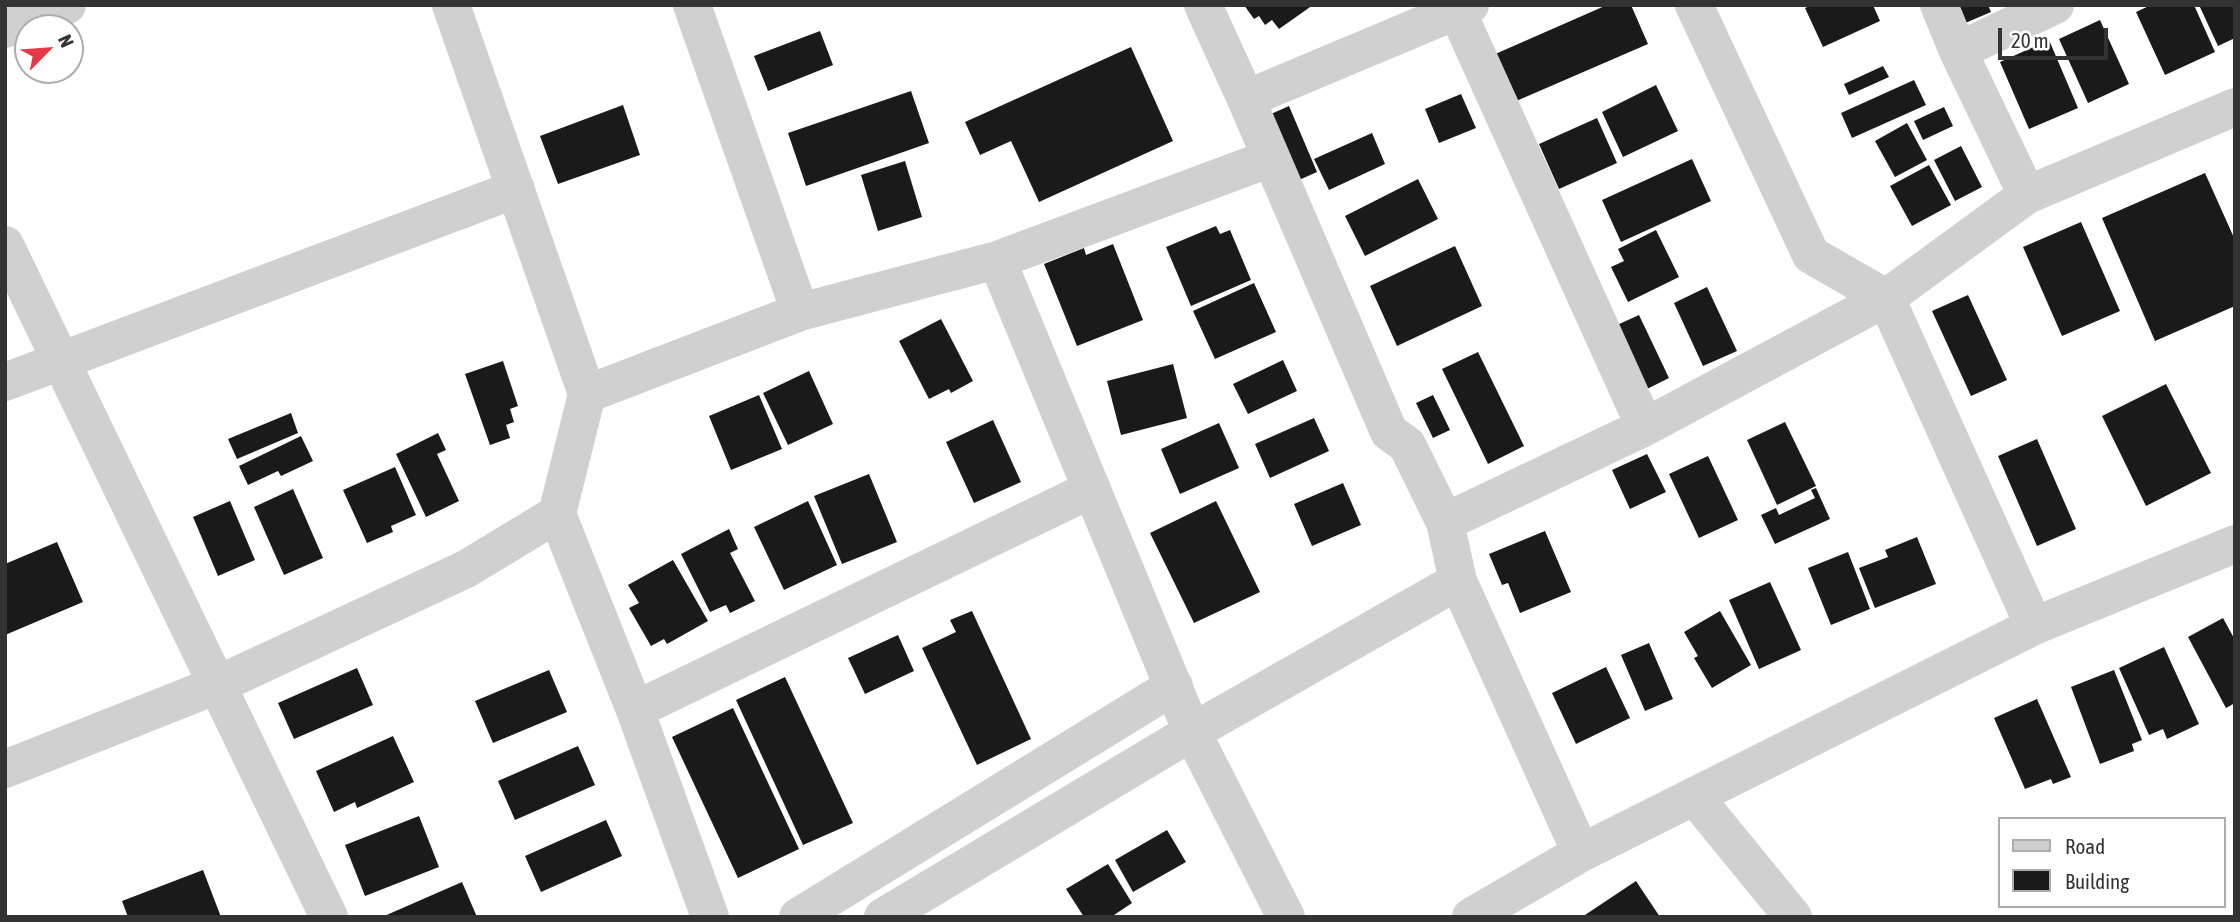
<!DOCTYPE html>
<html>
<head>
<meta charset="utf-8">
<style>
	body { margin:0 }
	#map { position:relative; width:2240px; height:922px; overflow:hidden; background:#fff; font-family:"Asap Condensed",sans-serif }
	canvas { display:block }
	.frame { position:absolute; inset:0; border:7px solid #333; pointer-events:none }
	.legend { position:absolute; left:1998px; top:817px; width:228px; height:91px; box-sizing:border-box; background:#fff; border:2px solid #adadad; margin:0; padding:9px 12px; list-style:none; font-size:21px; color:#333 }
	.legend li { display:flex; align-items:center; gap:14px; height:35px }
	.legend b { width:35px; border:2px solid #adadad }
	.north { position:absolute; left:14px; top:14px; width:70px; height:70px; box-sizing:border-box; background:#fff; border:2px solid #adadad; border-radius:50%; rotate:65deg; font-size:19px; font-weight:700; line-height:28px; text-align:center; color:#333 }
	.north::after { content:''; display:block; margin:auto; width:24px; height:32px; background:#e63946; clip-path:polygon(50% 0,100% 100%,50% 72%,0 100%) }
	.scale { position:absolute; left:1998px; top:28px; width:110px; height:32px; box-sizing:border-box; border:4px solid #333; border-top:0; padding-left:9px; font-size:21px; line-height:24px; white-space:nowrap; color:#333; -webkit-text-stroke:5px #fff; paint-order:stroke }
</style>
</head>
<body>
<div id="map">
<canvas width="2240" height="922"></canvas>
<div class="frame"></div>
<ul class="legend">
<li><b style="height:9px;background:#d0d0d0"></b>Road</li>
<li><b style="height:19px;background:#1a1a1a"></b>Building</li>
</ul>
<div class="north">N</div>
<div class="scale">20 m</div>
</div>
<script>
const c = document.querySelector('canvas').getContext('2d');
c.lineJoin = 'round';
function fillPath(path, color) { c.fillStyle = color; c.fill(path, 'evenodd'); }
const poly = rows => new Path2D(rows.map(r => 'M' + r).join(''));
function trace(path, color, width, dash) { c.strokeStyle = color; c.lineWidth = width; c.lineCap = dash ? 'butt' : 'round'; c.setLineDash(dash || []); c.stroke(path); }
fillPath(poly([
	[1244,5,1313,5,1279,29,1272,20,1265,25,1259,16,1254,19],
	[1607,5,1631,5,1648,44,1514,102,1493,55],
	[1812,5,1873,5,1880,21,1823,47,1805,8],
	[1947,5,1988,5,1991,12,1956,27],
	[2151,5,2194,5,2215,52,2165,75,2136,12],
	[2199,5,2235,5,2235,38,2218,46],
	[2100,20,2129,84,2088,103,2059,39],
	[820,31,833,65,768,91,754,56],
	[2049,40,2078,108,2029,129,2000,62],
	[1131,47,1173,141,1039,202,1011,141,980,155,965,122],
	[1883,66,1889,77,1849,95,1844,84],
	[1914,80,1926,105,1852,138,1841,113],
	[1656,85,1678,131,1623,157,1602,112],
	[911,91,929,143,806,186,788,133],
	[1461,94,1476,128,1439,143,1425,109],
	[623,105,640,155,558,184,540,136],
	[1289,106,1317,172,1299,180,1271,114],
	[1944,107,1953,126,1923,140,1914,121],
	[1597,118,1617,163,1559,189,1539,144],
	[1907,123,1927,160,1895,177,1875,141],
	[1372,133,1385,164,1329,190,1314,159],
	[1961,146,1982,187,1955,201,1934,160],
	[1692,159,1711,201,1621,242,1602,200],
	[905,161,922,217,878,231,861,175],
	[1929,165,1951,205,1912,226,1890,186],
	[2205,173,2235,240,2235,306,2155,341,2102,218],
	[1418,179,1438,219,1365,256,1345,216],
	[2081,222,2120,311,2062,336,2023,247],
	[1216,226,1220,234,1230,230,1251,280,1191,306,1166,247],
	[1656,230,1679,277,1628,302,1611,267,1624,261,1618,249],
	[1113,244,1143,320,1077,346,1044,264,1084,248,1086,255],
	[1455,246,1482,306,1397,346,1370,286],
	[1254,283,1276,332,1215,359,1193,311],
	[1707,287,1737,351,1703,366,1674,303],
	[1968,295,2007,380,1971,396,1932,311],
	[1639,315,1669,378,1637,394,1606,330],
	[941,319,973,381,951,393,949,389,929,399,899,341],
	[1478,352,1524,446,1488,464,1442,369],
	[1283,360,1297,391,1248,414,1233,384],
	[503,361,518,406,510,409,514,422,506,425,510,438,490,445,465,374],
	[1173,364,1187,418,1121,435,1107,381],
	[809,371,833,424,788,445,763,393],
	[2166,384,2211,473,2146,506,2102,416],
	[759,395,782,449,731,470,709,416],
	[1433,395,1450,430,1433,438,1416,403],
	[291,413,298,433,237,459,228,439],
	[1314,418,1329,451,1270,478,1255,444],
	[993,420,1021,482,974,503,946,442],
	[1785,422,1816,486,1777,505,1747,440],
	[1219,423,1239,468,1180,494,1161,449],
	[438,433,446,450,437,454,459,501,426,517,396,454],
	[301,436,313,461,281,476,278,471,248,485,239,466],
	[2037,439,2076,529,2037,546,1998,456],
	[1647,454,1666,492,1630,509,1612,470],
	[1708,456,1738,520,1699,538,1669,474],
	[395,467,416,515,391,526,393,532,367,543,343,490],
	[869,474,897,542,842,564,814,496],
	[1343,483,1361,525,1312,546,1294,504],
	[1816,488,1830,519,1775,544,1761,515,1776,508,1779,515,1815,498,1811,490],
	[293,489,323,558,284,575,254,507],
	[230,501,255,560,218,576,193,517],
	[808,501,837,565,784,590,754,527],
	[1216,501,1260,592,1194,623,1150,533],
	[729,529,738,549,730,553,755,601,730,613,726,605,710,612,681,554],
	[1545,531,1571,592,1520,613,1508,583,1502,585,1489,554],
	[1917,537,1936,584,1875,608,1859,568,1888,557,1885,550],
	[57,542,83,602,5,635,5,564],
	[1848,552,1870,609,1831,625,1808,568],
	[673,560,708,621,667,644,664,639,651,646,629,608,639,603,628,585],
	[1770,582,1801,650,1759,669,1729,600],
	[972,611,1031,739,977,765,922,648,956,632,950,620],
	[1720,611,1751,665,1712,688,1694,658,1698,656,1684,632],
	[2223,618,2235,640,2235,703,2226,708,2188,637],
	[898,635,914,671,865,694,848,658],
	[1649,643,1673,699,1645,711,1621,655],
	[2164,647,2199,724,2167,739,2163,729,2149,735,2119,668],
	[1606,667,1630,718,1576,744,1552,693],
	[357,668,373,705,294,739,278,703],
	[549,670,567,712,493,743,475,701],
	[2114,670,2142,740,2132,744,2134,751,2100,764,2071,687],
	[785,677,853,823,803,845,736,700],
	[2037,699,2071,777,2053,784,2051,779,2025,789,1994,718],
	[733,708,799,849,738,878,672,737],
	[393,736,414,782,357,808,355,802,334,812,316,771],
	[578,746,595,785,515,820,498,781],
	[419,816,439,867,365,896,345,845],
	[606,820,622,856,541,892,525,856],
	[1167,830,1186,862,1133,892,1115,860],
	[1108,864,1132,903,1111,917,1084,917,1066,889],
	[203,870,221,917,128,917,122,901],
	[1636,881,1660,917,1582,917],
	[462,882,477,917,382,917]
]), '#1a1a1a');
trace(poly([
	[451,5,587,394],
	[692,5,800,312],
	[1203,5,1246,99,1389,432,1407,445,1445,522,1458,581,1581,853],
	[1694,5,1811,255,1886,298,2034,626],
	[1939,5,1958,51,2027,195],
	[1457,11,1645,427],
	[5,29,67,5],
	[1958,51,2055,5],
	[1246,99,1470,5],
	[5,245,329,917],
	[997,260,1192,732,1286,917],
	[5,382,516,189],
	[1445,522,1645,427,1886,298,2027,195,2235,107],
	[635,710,1092,489],
	[5,769,217,685,466,569,557,514],
	[1694,796,1793,917],
	[710,917,635,710,557,514,587,394,800,312,997,260,1271,158],
	[798,917,1174,686],
	[883,917,1192,732,1458,581],
	[1471,917,1581,853,2034,626,2235,544]
]), '#d0d0d0', 38);
</script>
</body>
</html>
